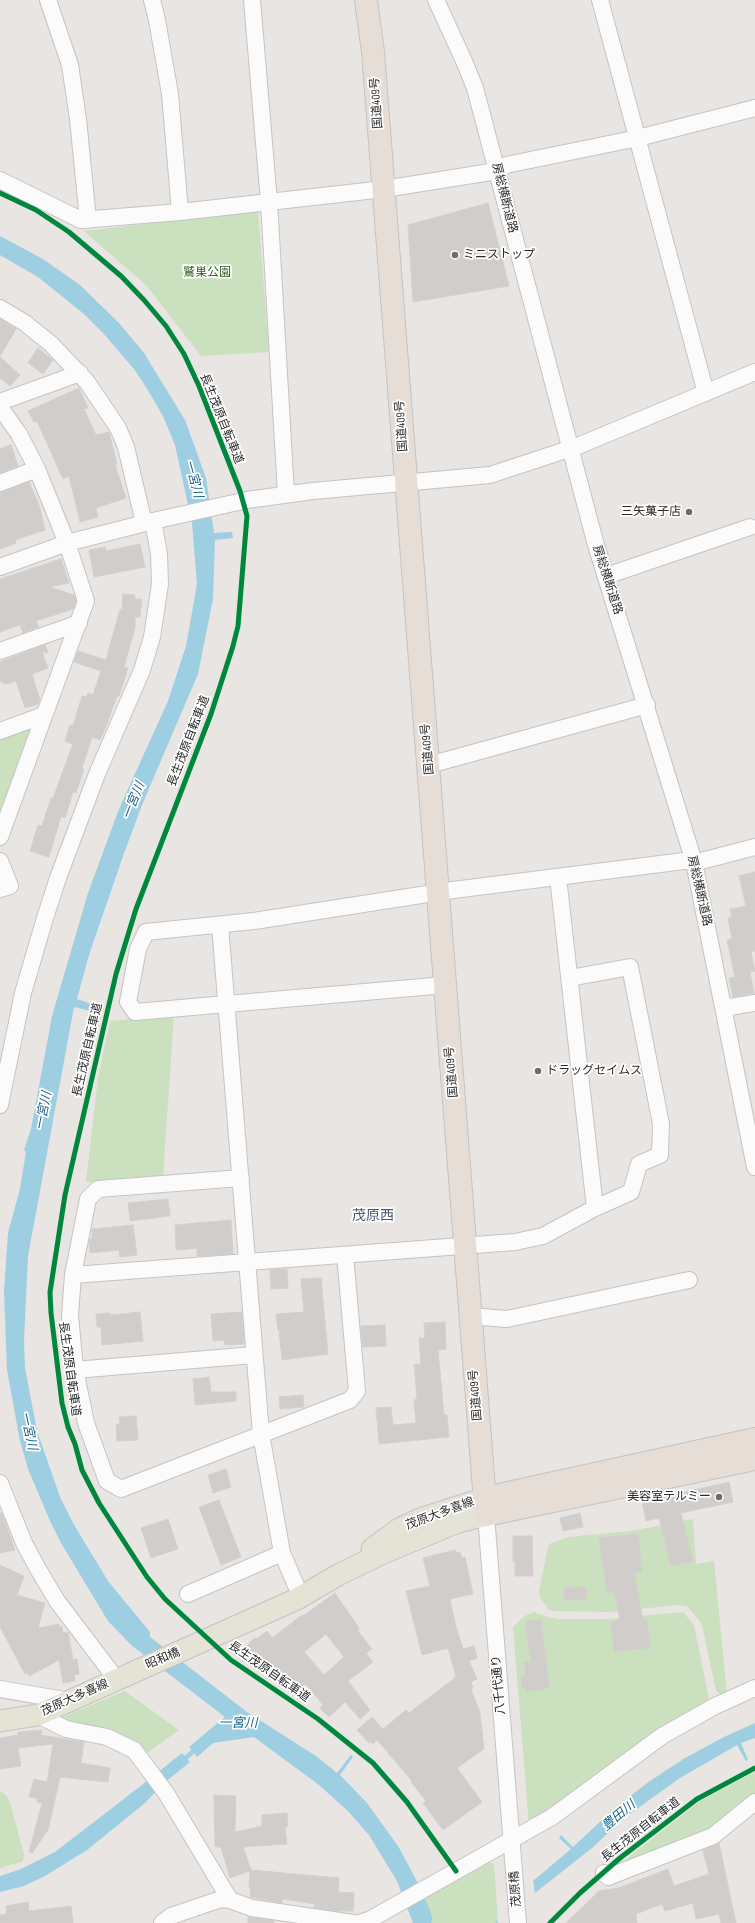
<!DOCTYPE html>
<html>
<head>
<meta charset="utf-8">
<style>
	body { margin:0 }
	canvas { display:block; background:#e8e5e2 }
</style>
</head>
<body>
<canvas width="755" height="1923"></canvas>
<script>
const c = document.querySelector('canvas').getContext('2d');
c.lineJoin = 'round';
function fillPath(path, color) { c.fillStyle = color; c.fill(path, 'evenodd'); }
const poly = rows => new Path2D(rows.map(r => 'M' + r).join(''));
function trace(path, color, width, dash) { c.strokeStyle = color; c.lineWidth = width; c.lineCap = dash ? 'butt' : 'round'; c.setLineDash(dash || []); c.stroke(path); }
function label(font, color, halo, rows, align = 'center') {
  c.font = font + ' "Sofia Sans Condensed","Noto Sans JP",sans-serif'; c.lineWidth = 3.5; c.setLineDash([]); c.textBaseline = 'middle'; c.strokeStyle = halo; c.fillStyle = color; for (const [text, x, y, turn = 0] of rows) {
    c.save(); c.translate(x, y); c.rotate((+turn || 0) * Math.PI / 180); c.textAlign = isNaN(turn) ? turn : align; if (halo) c.strokeText(text, 0, 0); c.fillText(text, 0, 0); c.restore();
  }
}
fillPath(poly([
	[258,211,269,352,201,356,147,286,84,231],
	[27,725,32,734,0,823,0,735],
	[174,1015,163,1177,86,1182,98,1078,110,1021],
	[693,1519,696,1564,714,1561,727,1694,724,1695,717,1692,715,1687,702,1624,687,1606,678,1605,610,1612,554,1611,548,1609,540,1597,539,1591,548,1547,551,1543,569,1537,631,1531],
	[534,1612,547,1617,559,1619,608,1619,683,1612,694,1625,709,1699,709,1703,529,1825,513,1627,525,1616],
	[125,1691,179,1730,144,1755,58,1719],
	[755,1772,755,1793,715,1828,614,1869,700,1801],
	[0,1791,6,1795,11,1806,24,1854,23,1861,0,1868],
	[486,1860,494,1864,498,1920,495,1923,431,1923,433,1920,423,1896]
]), '#cbe0bf');
fillPath(poly([
	[0,236,43,259,80,285,119,323,144,353,185,420,206,478,214,533,232,532,233,538,215,540,213,599,198,674,142,805,123,856,89,955,77,999,92,1004,90,1011,74,1007,28,1256,24,1341,25,1368,37,1431,60,1497,73,1523,108,1581,150,1632,150,1637,247,1712,316,1756,337,1773,351,1755,353,1757,340,1775,367,1803,398,1846,419,1885,430,1911,433,1920,431,1923,413,1923,397,1881,369,1835,348,1811,319,1785,254,1737,213,1743,197,1757,189,1747,225,1717,131,1645,108,1621,61,1543,50,1521,28,1469,20,1441,7,1370,4,1292,8,1233,20,1189,26,1152,24,1150,31,1129,52,1016,88,893,119,809,168,701,186,646,197,584,192,523,175,445,163,416,146,387,134,369,103,333,84,314,38,277,0,255],
	[755,1723,755,1738,741,1743,748,1760,746,1761,737,1745,680,1778,624,1818,592,1848,535,1893,504,1923,495,1923,533,1881,571,1849,559,1838,561,1835,573,1847,617,1806,650,1781,685,1758,724,1737],
	[182,1753,190,1762,164,1783,157,1773],
	[151,1778,158,1789,145,1803,87,1850,45,1876,24,1886,0,1892,0,1876,21,1869,55,1852]
]), '#9ecee1');
fillPath(poly([
	[533,1879,535,1895,506,1923,498,1923,497,1917]
]), '#e8e5e2');
trace(poly([
	[182,1761,196,1749]
]), '#9ecee1', 4.5);
const building = poly([
	[488,203,509,286,413,302,408,225,488,203],
	[0,319,16,329,0,356,0,319],
	[38,348,53,360,43,374,28,363,38,348],
	[0,357,20,375,10,386,0,378,0,357],
	[79,388,88,408,84,409,96,435,109,432,117,464,115,465,126,498,96,508,98,517,80,522,69,476,63,479,37,421,34,422,28,411,79,388],
	[11,445,18,466,0,473,0,449,11,445],
	[29,482,40,508,45,530,15,540,16,543,0,549,0,492,29,482],
	[140,544,145,567,94,577,89,550,105,547,106,551,140,544],
	[61,559,69,583,49,587,74,595,76,601,73,609,36,621,39,627,23,633,20,625,0,632,0,579,61,559],
	[123,594,135,595,135,599,142,599,140,617,135,617,135,628,124,667,128,668,119,696,117,696,105,729,100,740,92,737,82,768,84,769,76,793,73,792,65,818,61,816,49,857,30,851,38,825,42,826,51,798,53,798,73,744,65,741,70,725,73,726,82,696,86,697,88,693,93,695,101,671,74,662,78,651,106,660,120,609,122,610,123,594],
	[45,645,48,653,42,651,48,668,32,674,40,700,38,704,25,708,16,681,6,684,0,681,0,662,45,645],
	[755,872,755,951,751,952,755,971,750,972,754,993,733,997,729,978,735,977,727,940,732,939,728,918,732,917,730,909,746,906,739,876,755,872],
	[168,1199,170,1216,130,1221,128,1203,168,1199],
	[231,1220,233,1254,197,1256,197,1248,176,1250,175,1225,231,1220],
	[133,1225,137,1255,120,1257,119,1250,90,1253,89,1243,90,1239,92,1238,92,1229,133,1225],
	[287,1269,288,1288,271,1289,270,1270,287,1269],
	[321,1278,328,1354,282,1360,279,1330,278,1330,276,1314,304,1312,301,1279,321,1278],
	[140,1312,143,1341,102,1345,101,1327,97,1327,96,1314,110,1313,110,1315,140,1312],
	[242,1312,244,1344,225,1345,224,1340,213,1341,211,1314,242,1312],
	[445,1322,446,1349,438,1350,444,1415,447,1415,449,1437,379,1444,376,1408,391,1407,393,1425,416,1423,414,1400,417,1399,414,1364,421,1364,419,1338,425,1338,424,1323,445,1322],
	[385,1325,386,1346,363,1347,361,1326,385,1325],
	[209,1377,211,1392,236,1392,236,1401,195,1405,193,1379,209,1377],
	[303,1395,304,1407,280,1409,279,1397,303,1395],
	[136,1416,138,1440,117,1441,116,1424,120,1424,119,1417,136,1416],
	[226,1469,231,1487,213,1493,208,1475,226,1469],
	[729,1482,733,1502,681,1513,693,1561,671,1566,659,1518,646,1521,642,1502,729,1482],
	[219,1500,241,1557,221,1565,199,1507,219,1500],
	[0,1513,2,1513,15,1550,0,1553,0,1513],
	[580,1513,583,1527,563,1531,560,1518,580,1513],
	[168,1519,178,1549,151,1558,141,1528,168,1519],
	[638,1534,642,1572,634,1573,643,1620,647,1619,650,1648,614,1651,611,1622,620,1620,614,1592,607,1593,599,1538,638,1534],
	[513,1536,532,1536,533,1576,515,1576,515,1561,513,1562,513,1536],
	[455,1550,456,1553,460,1552,462,1558,465,1557,473,1594,450,1599,456,1627,463,1649,474,1646,477,1658,469,1661,477,1679,471,1682,473,1688,471,1689,480,1713,484,1749,457,1768,482,1802,443,1830,423,1803,426,1801,411,1782,412,1781,377,1740,373,1744,371,1741,369,1743,357,1730,372,1717,383,1729,406,1710,409,1713,456,1677,448,1648,422,1655,406,1591,430,1586,423,1558,455,1550],
	[0,1565,24,1576,17,1595,45,1603,38,1628,59,1624,59,1627,62,1627,63,1633,68,1632,73,1660,77,1659,79,1674,74,1675,75,1681,63,1683,59,1660,29,1676,28,1673,25,1674,0,1627,0,1565],
	[586,1587,586,1600,565,1600,564,1588,586,1587],
	[335,1593,359,1628,358,1631,372,1649,366,1653,373,1662,348,1681,370,1710,360,1719,345,1702,329,1717,320,1708,323,1705,306,1684,298,1691,283,1674,279,1677,267,1668,266,1670,262,1668,242,1652,254,1638,256,1639,267,1631,272,1638,302,1615,303,1616,335,1593],
	[326,1634,344,1657,324,1675,304,1652,326,1634],
	[541,1619,549,1688,526,1692,525,1688,522,1688,521,1676,526,1675,524,1663,531,1662,525,1621,541,1619],
	[42,1730,41,1735,84,1742,81,1763,110,1768,108,1782,60,1777,48,1830,32,1853,29,1852,42,1803,37,1802,37,1798,29,1797,34,1779,47,1782,53,1744,18,1748,21,1766,0,1769,0,1738,18,1735,18,1732,42,1730],
	[214,1795,236,1796,235,1832,262,1826,262,1815,287,1813,288,1827,285,1827,287,1844,243,1847,251,1870,339,1878,338,1892,354,1893,353,1911,336,1911,314,1908,315,1904,282,1899,282,1903,250,1897,251,1888,249,1887,250,1871,230,1878,221,1847,215,1847,214,1795],
	[719,1843,736,1923,721,1923,719,1914,696,1919,693,1903,665,1911,662,1904,636,1914,637,1923,566,1923,599,1891,618,1888,668,1869,674,1886,709,1874,703,1850,719,1843],
	[28,1902,29,1911,71,1906,73,1923,0,1923,0,1915,7,1914,6,1906,28,1902],
	[248,1917,274,1921,274,1923,248,1923,248,1917]
]);
fillPath(building, '#d0cdcb');
trace(building, '#d3d1ce', 1);
const minor = poly([
	[48,0,70,65,78,119,88,220],
	[152,0,157,20,170,94,180,212],
	[252,0,269,202,286,494],
	[436,0,464,61,475,88,596,545,694,862,755,1167],
	[600,0,706,393],
	[0,180,81,220,180,212,384,189,497,171,506,165,638,138,755,108],
	[0,308,25,323,51,344,87,382,118,428,126,447,144,523],
	[0,402,80,373],
	[0,407,19,434,37,469,67,543,86,601,0,837],
	[0,483,37,469],
	[0,567,67,543,153,521,247,500,313,491,490,475,578,446,755,372],
	[606,576,750,527],
	[0,651,79,623],
	[0,731,44,715],
	[429,765,647,705],
	[0,861,10,886,0,889],
	[558,877,595,1208],
	[220,925,261,1434,282,1553,301,1597],
	[445,985,135,1012,128,1002,138,949,146,932,254,921,453,890,684,861,701,861,755,847],
	[724,1008,755,1003],
	[0,1105,23,993,45,918,58,878,97,774,142,670,152,637,160,584,159,554,153,521],
	[241,1178,98,1189,88,1199,73,1275,70,1315,75,1370,86,1423,107,1481,121,1489,350,1400,357,1391,345,1255],
	[73,1275,515,1242,543,1236,595,1208,631,1192,639,1164,660,1155,661,1124,630,967,570,978],
	[470,1316,507,1319,689,1280],
	[75,1370,254,1355],
	[0,1483,24,1543,38,1569,57,1601,117,1680],
	[486,1515,518,1923],
	[188,1594,282,1553],
	[0,1689,70,1701],
	[38,1715,66,1729,107,1737,134,1750,166,1793,230,1900],
	[604,1873,608,1877,713,1836,755,1802],
	[162,1923,171,1916,221,1899,230,1900,252,1908,353,1923],
	[359,1923,371,1919,552,1817,662,1736,715,1706,755,1688]
]);
const major = poly([
	[372,1549,399,1529,420,1519,485,1498],
	[0,1721,38,1715,297,1599,338,1575,381,1554,458,1522,486,1515]
]);
const highway = poly([
	[366,0,373,52,486,1515,755,1459],
	[485,1498,755,1439]
]);
trace(minor, '#c4c4c4', 18);
trace(major, '#c5c3c2', 23);
trace(highway, '#c5c3c2', 24);
trace(minor, '#fcfbfb', 16);
trace(major, '#e5e2d6', 21);
trace(highway, '#e6ddd6', 22);
trace(poly([
	[0,193,36,210,69,232,121,276,144,300,166,326,184,354,199,386,240,491,247,516,238,626,233,646,211,714,136,909,116,974,65,1195,50,1292,51,1313,62,1403,68,1427,75,1444,82,1470,99,1503,147,1577,165,1599,231,1660,318,1719,373,1763,407,1802,456,1871],
	[550,1923,580,1893,620,1858,697,1799,755,1768]
]), '#00873e', 5);
for (const [x, y, r, color] of [
	[455,255,4,"#6d6c6b"],
	[689,512,4,"#6d6c6b"],
	[538,1071,4,"#6d6c6b"],
	[719,1497,4,"#6d6c6b"]
]) { const dot = new Path2D(); dot.arc(x, y, r, 0, 2 * Math.PI); c.fillStyle = color; c.fill(dot); trace(dot, '#fff', 1.5); }
label('12px', '#2b2b2b', '#fff', [
	["国道409号",377,103,-94],
	["房総横断道路",504,198,76],
	["長生茂原自転車道",221,419,68],
	["国道409号",402,426,-94],
	["房総横断道路",607,580,72],
	["長生茂原自転車道",189,741,-69],
	["国道409号",428,749,-95],
	["房総横断道路",699,891,77],
	["長生茂原自転車道",88,1050,-77],
	["国道409号",452,1072,-95],
	["長生茂原自転車道",69,1369,82],
	["国道409号",476,1395,-95],
	["茂原大多喜線",440,1514,-20],
	["昭和橋",163,1659,-23],
	["長生茂原自転車道",269,1672,35],
	["八千代通り",499,1685,-95],
	["茂原大多喜線",75,1698,-24],
	["長生茂原自転車道",641,1830,-38],
	["茂原橋",516,1889,-94]
]);
label('12px', '#2b2b2b', '#fff', [
	["ミニストップ",463,255],
	["三矢菓子店",681,512,"right"],
	["ドラッグセイムス",546,1071],
	["美容室テルミー",711,1497,"right"]
], 'left');
label('12px', '#2f5f23', '#fff', [
	["鷲巣公園",207,273]
]);
label('italic 13px', '#1e648b', '#fff', [
	["一宮川",193,479,75],
	["一宮川",134,801,-68],
	["一宮川",44,1111,-79],
	["一宮川",28,1431,78],
	["一宮川",238,1724],
	["豊田川",619,1816,-40]
]);
label('14px', '#505776', '#fff', [
	["茂原西",373,1216]
]);
</script>
</body>
</html>
